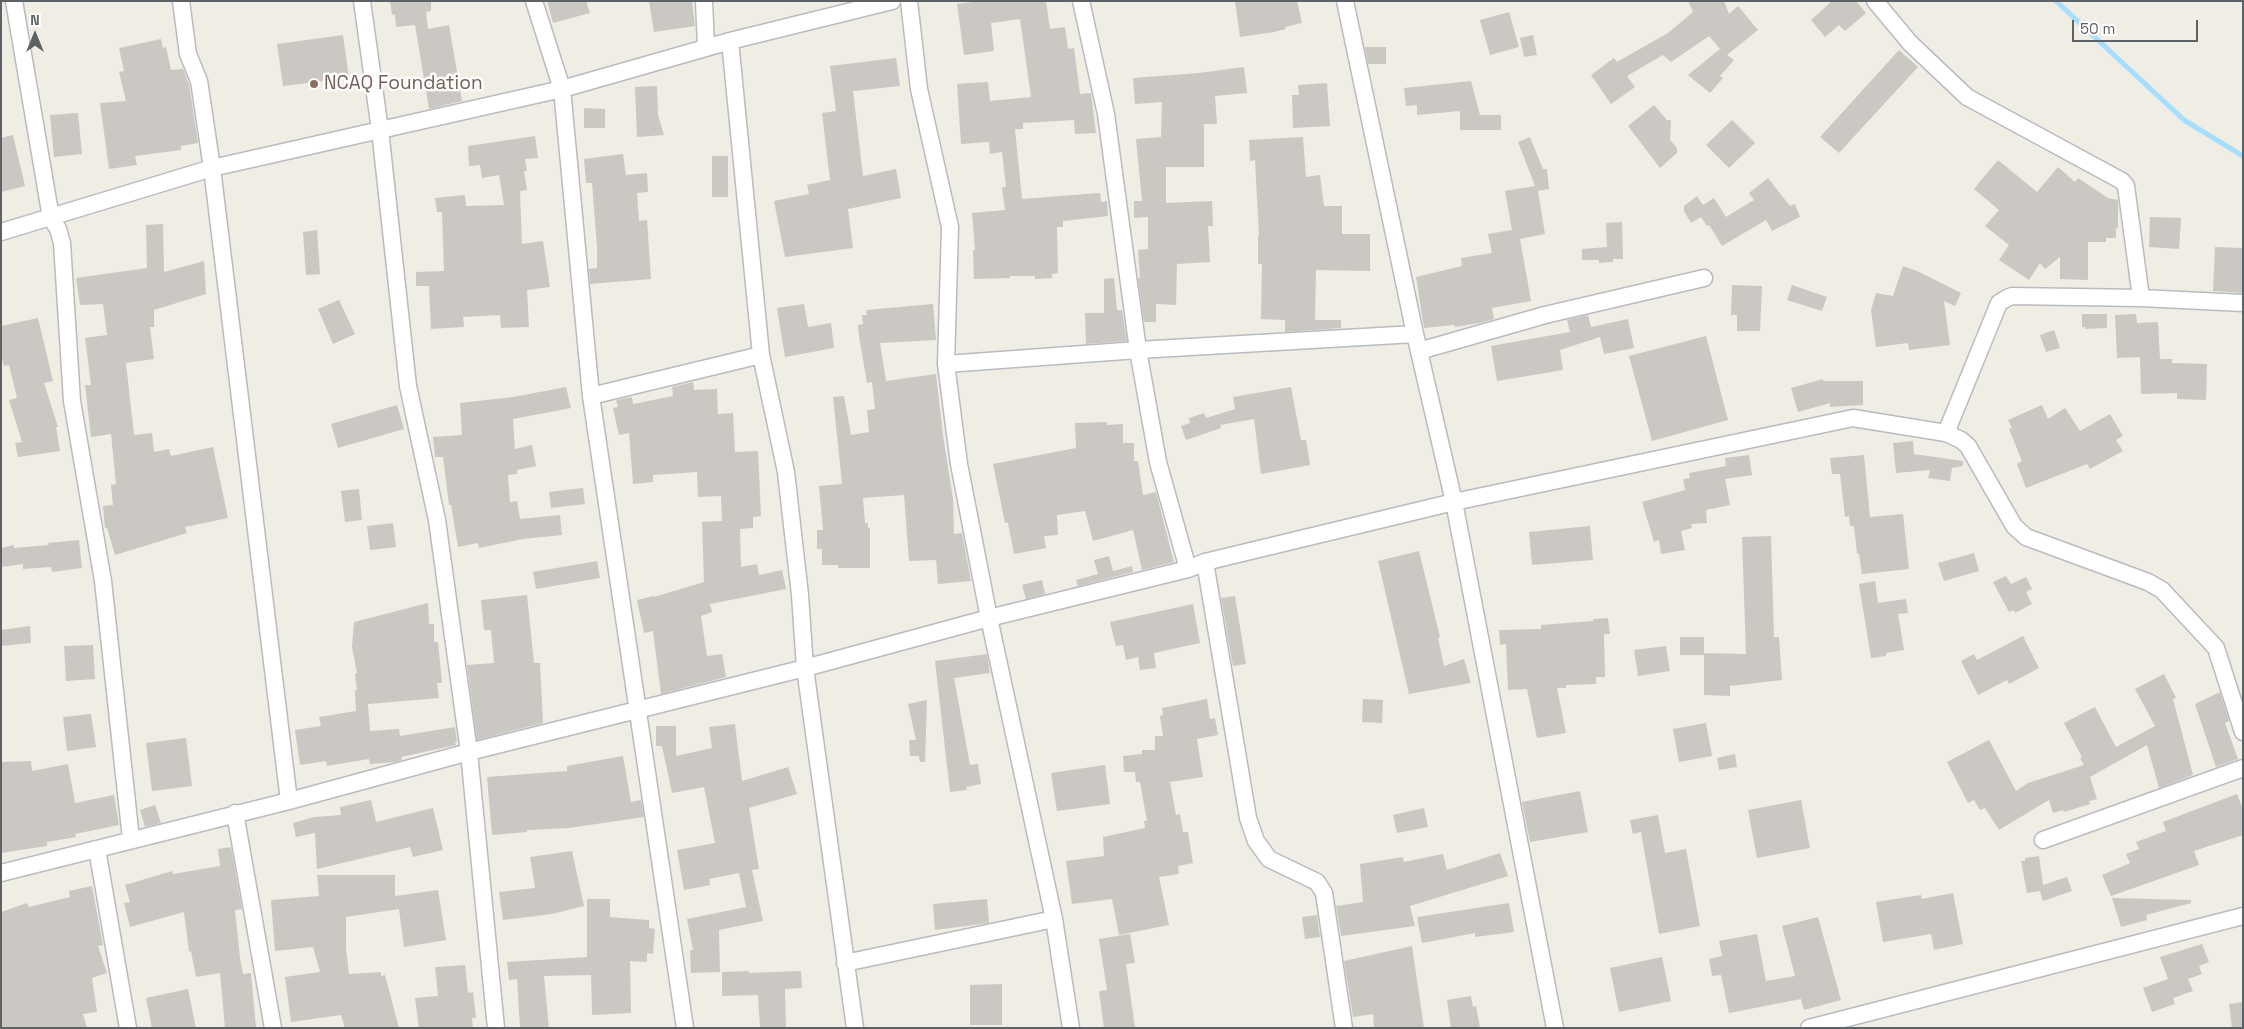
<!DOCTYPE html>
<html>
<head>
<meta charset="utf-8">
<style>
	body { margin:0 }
	#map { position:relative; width:2244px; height:1029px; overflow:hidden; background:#f0ede5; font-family:"Space Grotesk",sans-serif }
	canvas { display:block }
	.frame { position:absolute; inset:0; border:2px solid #5d6266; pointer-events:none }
	.north { position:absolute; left:10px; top:10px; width:50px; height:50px; -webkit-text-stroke:4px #fff; paint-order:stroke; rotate:0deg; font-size:14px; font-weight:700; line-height:20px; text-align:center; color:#5d6266 }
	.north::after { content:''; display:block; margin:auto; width:18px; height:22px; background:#5d6266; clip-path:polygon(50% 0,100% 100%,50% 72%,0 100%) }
	.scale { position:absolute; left:2072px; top:20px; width:126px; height:22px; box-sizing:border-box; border:2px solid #5d6266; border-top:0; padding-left:6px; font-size:15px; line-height:18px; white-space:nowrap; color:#5d6266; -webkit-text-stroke:4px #fff; paint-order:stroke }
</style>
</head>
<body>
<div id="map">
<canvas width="2244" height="1029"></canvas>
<div class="frame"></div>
<div class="north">N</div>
<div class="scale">50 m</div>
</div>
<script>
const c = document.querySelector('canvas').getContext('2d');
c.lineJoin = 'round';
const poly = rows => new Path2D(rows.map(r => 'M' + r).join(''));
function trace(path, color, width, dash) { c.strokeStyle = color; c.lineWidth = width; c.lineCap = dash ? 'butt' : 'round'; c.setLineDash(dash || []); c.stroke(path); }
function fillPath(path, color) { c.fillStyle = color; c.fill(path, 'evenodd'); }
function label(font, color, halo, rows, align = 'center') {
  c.font = font + ' "Space Grotesk",sans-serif'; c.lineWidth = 5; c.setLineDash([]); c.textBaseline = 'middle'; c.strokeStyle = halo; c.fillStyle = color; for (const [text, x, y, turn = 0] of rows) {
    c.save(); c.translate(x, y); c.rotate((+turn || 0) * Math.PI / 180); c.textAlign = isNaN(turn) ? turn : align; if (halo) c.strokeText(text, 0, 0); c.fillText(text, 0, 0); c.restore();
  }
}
trace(poly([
	[2056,1,2184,120,2243,156]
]), '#a6deff', 5);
fillPath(poly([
	[390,1,431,1,431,11,426,12,428,29,449,25,462,101,429,109,415,25,396,27,395,14,392,15],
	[547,1,586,1,590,13,553,23],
	[649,1,692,1,695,26,654,32],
	[981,1,1046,1,1050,29,1065,27,1068,49,1074,48,1080,94,1091,93,1096,133,1075,134,1074,120,1023,123,1023,129,1015,129,1022,199,1100,193,1101,202,1107,201,1108,216,1063,221,1063,227,1057,227,1058,273,1052,274,1052,278,1035,279,1035,276,1010,276,1010,278,974,279,973,250,975,250,972,213,1005,210,1002,187,1006,187,1002,152,990,154,989,142,961,144,957,84,988,82,990,101,1031,97,1020,19,991,23,994,51,964,55,957,4],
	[1235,1,1297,1,1302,23,1285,27,1286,29,1274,32,1240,37],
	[1688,1,1724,1,1729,14,1738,6,1758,30,1727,55,1734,60,1720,76,1723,78,1710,93,1688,75,1720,49,1709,36,1671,62,1663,55,1627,76,1635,87,1611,104,1591,75,1614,58,1617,62,1668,33,1693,12],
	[1832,1,1856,1,1866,13,1845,31,1839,25,1825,37,1811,20],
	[1509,12,1519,47,1490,55,1480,20],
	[343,35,349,78,283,86,277,44],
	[1533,35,1537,55,1524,57,1520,38],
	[161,39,163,48,166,47,171,70,183,69,189,84,198,143,181,146,181,150,135,156,137,165,109,169,100,103,126,101,119,72,124,71,119,48],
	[1365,47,1386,47,1386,64,1368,64],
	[1899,50,1918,67,1839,153,1820,137],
	[896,58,900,86,853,91,863,176,896,169,901,198,848,209,853,248,785,257,774,201,809,194,807,185,830,180,822,113,836,111,830,66],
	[1244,67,1247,93,1215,96,1217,124,1204,124,1204,167,1166,167,1166,203,1212,201,1213,226,1208,226,1210,262,1177,264,1176,305,1156,304,1156,322,1144,322,1138,278,1140,278,1138,250,1148,249,1148,217,1134,218,1134,201,1142,201,1136,139,1161,137,1162,102,1135,104,1133,78,1199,73],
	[1471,81,1480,115,1501,115,1501,130,1460,130,1460,111,1417,115,1417,105,1406,106,1404,88],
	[1327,83,1330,126,1293,128,1292,95,1299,95,1298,85],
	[657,86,658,115,664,135,637,137,635,87],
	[1654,105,1667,120,1671,120,1670,140,1677,148,1677,153,1660,168,1628,126],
	[584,108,605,109,605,128,584,128],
	[78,113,82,154,54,157,50,115],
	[1732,120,1755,143,1729,168,1706,145],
	[13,135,25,186,1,192,1,138],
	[535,136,538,158,525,159,527,171,524,171,527,190,520,191,522,244,543,241,550,287,527,290,529,327,501,328,500,315,463,317,464,327,431,329,429,286,416,286,416,272,444,271,442,212,437,212,435,198,465,195,466,206,504,205,499,175,482,178,480,165,469,166,468,146],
	[1303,137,1306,177,1320,175,1324,206,1342,206,1342,234,1370,234,1370,271,1316,270,1315,320,1341,320,1341,328,1285,332,1285,320,1261,319,1262,264,1258,264,1258,235,1259,235,1255,160,1250,161,1249,140],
	[1530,137,1543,169,1547,169,1549,189,1538,191,1545,234,1520,239,1531,301,1492,308,1494,319,1480,323,1455,327,1454,325,1424,328,1416,277,1462,266,1461,258,1492,253,1488,234,1512,230,1505,191,1535,186,1518,142],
	[623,154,626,175,647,173,648,192,637,193,639,221,647,220,651,279,590,284,589,269,597,268,597,247,592,183,586,183,584,159],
	[712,156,728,156,728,197,712,197],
	[1998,160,2037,192,2058,167,2075,182,2078,178,2108,198,2118,200,2118,228,2116,228,2116,238,2106,238,2106,242,2088,242,2088,280,2060,279,2060,257,2045,269,2040,263,2029,280,1999,260,2009,245,1985,226,1999,210,1974,189],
	[1768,178,1790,206,1795,204,1800,217,1772,231,1766,220,1722,246,1709,225,1707,226,1701,217,1691,223,1684,211,1684,206,1697,196,1703,205,1714,198,1726,217,1754,200,1749,193],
	[2150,217,2181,218,2179,249,2149,247],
	[1622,222,1623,259,1613,259,1613,262,1599,263,1599,260,1582,260,1582,249,1607,247,1606,223],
	[163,224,164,272,204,261,206,294,154,310,154,327,150,327,154,359,126,363,134,435,152,433,154,452,169,449,171,456,213,447,228,518,185,527,187,533,115,555,107,528,105,528,103,506,113,505,111,485,116,484,111,434,91,437,85,385,91,385,85,338,107,335,103,304,80,305,76,278,147,268,146,225],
	[317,230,320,274,306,275,303,232],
	[2215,247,2242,248,2243,293,2213,291],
	[1903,266,1917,271,1961,293,1955,306,1944,301,1950,345,1909,350,1908,343,1876,347,1871,310,1876,293,1893,296],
	[1114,278,1117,310,1122,310,1127,341,1086,344,1085,313,1104,313,1104,279],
	[1732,285,1762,286,1760,331,1737,331,1737,315,1731,315],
	[1792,285,1827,297,1822,311,1787,300],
	[339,300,355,334,333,344,318,309],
	[804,304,808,327,831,323,834,348,785,357,777,308],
	[933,304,936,340,880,343,886,381,936,374,943,435,953,499,954,534,962,533,971,581,938,584,936,560,909,561,904,495,863,498,865,523,868,523,868,528,870,528,870,568,838,568,838,565,822,565,822,549,817,549,817,530,823,530,819,486,842,484,833,397,844,396,851,435,869,432,867,410,875,409,872,382,867,383,859,336,858,325,863,324,862,315,867,315,866,310],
	[2082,314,2107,314,2107,328,2085,329,2085,327,2082,327],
	[2136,314,2137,323,2158,322,2160,359,2172,359,2172,363,2207,364,2206,400,2177,399,2177,393,2141,394,2140,357,2117,358,2115,315],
	[1588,315,1591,327,1628,319,1634,348,1604,354,1600,337,1560,350,1563,370,1497,381,1491,346,1570,332,1567,320],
	[38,318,53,381,44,383,58,427,56,427,60,451,18,457,15,443,22,442,9,400,17,398,9,365,4,366,1,356,1,326],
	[2054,330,2060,348,2046,352,2040,335],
	[1706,336,1728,420,1652,441,1629,356],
	[1823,379,1823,381,1863,381,1863,405,1830,407,1830,403,1798,412,1791,388],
	[693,382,694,390,717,389,718,414,733,413,735,452,758,451,761,516,753,517,753,528,740,529,741,567,757,564,759,575,782,570,786,589,710,604,712,612,701,616,707,656,722,654,726,677,661,694,653,631,644,633,637,600,654,596,654,597,704,582,702,522,722,521,721,496,698,497,697,472,653,475,653,482,633,484,629,433,619,435,613,408,618,407,616,400,632,397,633,404,673,396,672,387],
	[566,387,571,408,513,419,515,449,532,445,536,466,517,470,517,474,508,475,510,502,517,501,520,519,560,515,562,535,523,539,479,548,478,543,458,547,451,505,449,505,443,457,435,457,433,437,462,435,460,403,513,397],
	[1291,387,1301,440,1306,440,1310,465,1261,474,1254,419,1220,425,1221,428,1186,440,1181,426,1190,423,1189,418,1204,413,1206,418,1235,409,1233,397],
	[397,405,404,429,338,448,331,424],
	[2042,405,2048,419,2065,408,2080,431,2110,414,2123,436,2116,440,2123,451,2090,469,2087,464,2026,488,2017,464,2022,461,2009,429,2012,428,2008,420],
	[1107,422,1107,425,1123,424,1123,443,1134,443,1134,461,1138,461,1143,495,1156,492,1174,562,1142,570,1133,530,1093,541,1085,511,1057,515,1058,535,1044,536,1046,548,1014,554,1008,523,1005,523,993,464,1076,448,1075,423],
	[1913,441,1914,454,1963,461,1963,466,1952,468,1950,481,1928,478,1930,470,1896,473,1893,443],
	[1749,455,1752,475,1725,479,1730,505,1706,510,1707,523,1691,524,1692,528,1681,531,1685,550,1661,554,1659,540,1654,542,1642,502,1685,490,1683,479,1690,478,1689,473,1726,466,1725,458],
	[1864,455,1870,517,1903,514,1909,569,1862,574,1859,554,1857,554,1854,526,1850,526,1849,516,1845,517,1840,474,1832,474,1830,458],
	[583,488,585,504,551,508,549,492],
	[359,489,362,520,345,522,341,491],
	[393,523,396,547,370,550,367,526],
	[1590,526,1593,560,1532,565,1529,532],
	[1771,536,1774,637,1779,637,1782,680,1730,686,1730,696,1704,695,1704,653,1746,654,1742,537],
	[79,540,82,568,52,572,51,567,23,569,23,564,1,567,1,548,14,545,14,548,49,545,48,543],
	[1419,551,1440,637,1438,638,1444,666,1464,659,1471,683,1409,694,1378,561],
	[1974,553,1979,571,1944,581,1938,563],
	[1109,556,1113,571,1132,566,1133,572,1078,586,1076,580,1098,574,1094,560],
	[597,561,600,578,536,589,533,572],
	[2006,576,2011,584,2026,577,2032,589,2026,592,2032,604,2015,613,2014,610,2009,612,1993,582],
	[1042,580,1045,594,1026,599,1022,585],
	[1875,581,1878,603,1906,599,1908,613,1898,614,1904,650,1886,653,1886,656,1871,658,1859,584],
	[527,595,534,663,540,663,543,723,477,740,467,665,494,663,491,630,484,630,481,600],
	[1235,596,1246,664,1233,666,1221,598],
	[428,603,429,624,434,624,434,642,438,642,442,683,437,683,439,698,368,704,370,731,399,729,400,736,455,727,457,742,455,742,456,745,401,757,402,760,396,762,370,764,369,759,327,766,326,761,300,765,295,730,321,726,319,717,356,711,355,690,357,690,355,674,357,673,352,647,354,622],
	[1193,604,1200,643,1154,653,1156,668,1140,670,1138,657,1126,660,1123,645,1116,646,1110,622],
	[1608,618,1610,634,1604,634,1605,677,1596,677,1596,684,1566,685,1566,688,1557,688,1566,733,1537,738,1527,689,1508,690,1506,644,1500,645,1499,630,1541,629,1541,625,1593,621,1593,619],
	[30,626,31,643,1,646,1,630],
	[2023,636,2039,668,2009,684,2007,680,1978,695,1961,661,1974,654,1977,660],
	[1680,637,1704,637,1704,655,1680,655],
	[93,645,95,679,66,681,64,646],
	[1666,646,1670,671,1638,676,1634,650],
	[987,654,990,673,954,678,970,765,978,764,981,784,966,787,967,790,950,792,935,661],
	[2164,674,2176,698,2173,699,2193,775,2159,788,2147,745,2090,777,2097,799,2089,801,2090,804,2064,812,2063,810,2053,813,2049,800,1999,830,1985,808,1980,810,1974,800,1968,803,1947,762,1989,740,2016,791,2028,783,2084,765,2080,758,2082,757,2064,723,2095,707,2116,747,2155,726,2135,689],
	[2220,692,2229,721,2225,723,2238,759,2216,767,2195,704],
	[1207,699,1210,719,1215,718,1218,735,1197,739,1203,777,1170,782,1176,815,1180,814,1183,832,1188,832,1193,863,1178,866,1179,874,1159,877,1169,925,1119,935,1112,899,1072,904,1066,861,1104,856,1103,837,1145,828,1144,821,1147,821,1140,782,1136,782,1135,772,1124,772,1123,756,1142,754,1142,750,1155,750,1155,736,1163,736,1160,716,1163,715,1162,708],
	[1363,699,1383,700,1382,723,1362,722],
	[927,700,925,762,920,762,919,756,910,756,909,740,916,740,908,704],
	[91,714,96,747,67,751,63,717],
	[1706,723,1712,756,1679,762,1673,729],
	[735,724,742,781,788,767,797,794,749,808,759,869,752,870,763,921,719,930,720,972,691,973,690,950,693,950,687,919,746,907,739,873,709,879,710,885,684,890,677,850,715,843,704,787,672,793,662,746,656,746,656,726,676,726,676,756,712,748,709,727],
	[186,738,192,786,152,791,146,743],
	[1735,754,1737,767,1719,770,1717,758],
	[623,756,631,802,641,800,644,817,569,828,527,830,527,832,492,835,487,777,567,771,567,766],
	[31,761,32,771,68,764,75,803,114,795,119,825,75,834,76,837,47,842,47,846,1,853,1,762],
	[1105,765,1110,804,1057,811,1051,773],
	[1580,791,1588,832,1530,842,1522,802],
	[2237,794,2243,809,2243,835,2194,851,2199,865,2111,896,2102,875,2130,863,2126,854,2139,849,2136,842,2166,831,2163,822],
	[371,800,376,822,433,808,443,850,413,857,410,847,317,869,315,833,296,837,293,823,314,817,341,815,340,807],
	[1801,800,1810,848,1757,858,1748,810],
	[155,805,161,823,145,827,140,810],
	[1424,808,1428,827,1397,833,1393,815],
	[1658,815,1665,853,1686,849,1700,926,1659,934,1641,832,1633,834,1630,820],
	[231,847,242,909,235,910,240,958,243,974,251,973,256,1028,225,1028,220,973,196,977,191,951,189,952,184,912,130,927,124,903,130,902,125,885,172,871,173,874,220,866,218,849],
	[572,851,584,906,552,914,503,920,499,892,535,888,530,857],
	[1500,853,1508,876,1410,906,1415,926,1341,936,1336,906,1363,902,1360,864,1403,857,1404,862,1443,854,1447,870],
	[2039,856,2043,885,2067,877,2072,891,2043,901,2040,891,2027,893,2021,861,2025,861,2025,858],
	[317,875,395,875,395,896,438,890,446,940,404,947,399,909,346,917,346,948,349,974,381,972,381,976,385,975,399,1028,345,1028,341,1015,291,1022,285,977,320,972,313,947,275,951,271,900,319,896],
	[92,886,103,945,98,946,107,973,92,978,97,1012,83,1014,87,1028,1,1028,1,912,27,903,29,907,70,897,69,891],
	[1953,893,1963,944,1934,950,1931,934,1883,942,1876,902,1921,895,1922,899],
	[2112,898,2191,900,2191,903,2146,915,2147,920,2121,927],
	[587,899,610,899,610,917,649,920,649,928,655,929,653,954,647,953,647,962,630,961,631,1013,592,1015,591,975,544,976,549,1028,520,1028,517,979,509,980,507,962,587,957],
	[987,899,989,923,935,930,933,904],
	[1509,903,1514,932,1475,937,1475,933,1422,943,1417,917],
	[1317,915,1320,937,1305,939,1302,917],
	[1818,917,1841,1000,1804,1010,1801,999,1729,1013,1721,975,1712,976,1709,959,1722,956,1719,941,1757,934,1766,981,1795,976,1782,926],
	[1130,934,1135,963,1126,964,1135,1028,1104,1028,1099,991,1107,990,1099,939],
	[2202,944,2209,962,2199,966,2202,974,2188,979,2193,991,2173,998,2175,1004,2152,1012,2143,988,2168,979,2160,957],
	[1412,946,1424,1028,1374,1028,1373,1014,1353,1017,1344,961],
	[1662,957,1671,1001,1619,1012,1610,968],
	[465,965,468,993,473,992,476,1018,472,1018,473,1028,419,1028,415,998,438,996,435,967],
	[749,971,749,973,801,971,802,988,785,989,786,1028,760,1028,758,995,722,996,722,972],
	[1002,984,1002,1025,970,1025,970,985],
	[188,989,196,1028,152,1028,146,998],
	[1471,996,1473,1007,1476,1006,1480,1028,1451,1028,1447,1000],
	[2243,1002,2243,1028,2232,1028,2229,1004]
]), '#cbc7c2');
const street = poly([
	[14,1,51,218,58,229,62,243,72,401,103,581,131,839],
	[181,1,188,54,199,81,212,168,289,801],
	[362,1,380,130,408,386,437,520,469,752,496,1028],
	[534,1,562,89,591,396,685,1028],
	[704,1,706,48],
	[909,1,919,89,950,227,946,364,959,464,989,618,1054,919,1071,1028],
	[1345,1,1415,334,1454,502,1555,1028],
	[1875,1,1910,43,1967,97,2122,181,2126,186,2141,298],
	[730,41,761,355,786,472,800,595,805,668,855,1028],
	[1,232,212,168,562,89,730,41,892,1],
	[1419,351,1545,315,1704,278],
	[946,364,1138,350,1106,114,1081,1],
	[591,396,761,355],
	[1946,433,1999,303,2007,298,2012,296,2141,298,2243,303],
	[1205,562,1248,818,1256,841,1269,859,1317,882,1324,893,1344,1028],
	[1188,569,1158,462,1138,350,1415,334],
	[235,813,273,1028],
	[2043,840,2243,768],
	[97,849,128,1028],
	[1,873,289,801,469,752,805,668,989,618,1188,569,1205,562,1454,502,1853,418,1946,433,1961,440,1968,446,2014,526,2026,537,2148,582,2162,590,2216,648,2243,732],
	[845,963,1054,919],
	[1809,1028,2243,916]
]);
trace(street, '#b8bbbf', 19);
trace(street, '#fff', 16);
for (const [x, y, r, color] of [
	[314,84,5,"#8d6e63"]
]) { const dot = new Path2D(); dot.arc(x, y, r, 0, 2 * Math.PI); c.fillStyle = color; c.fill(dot); trace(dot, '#fff', 2); }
label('19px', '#785e54', '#fff', [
	["NCAQ Foundation",324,84]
], 'left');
</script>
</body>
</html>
